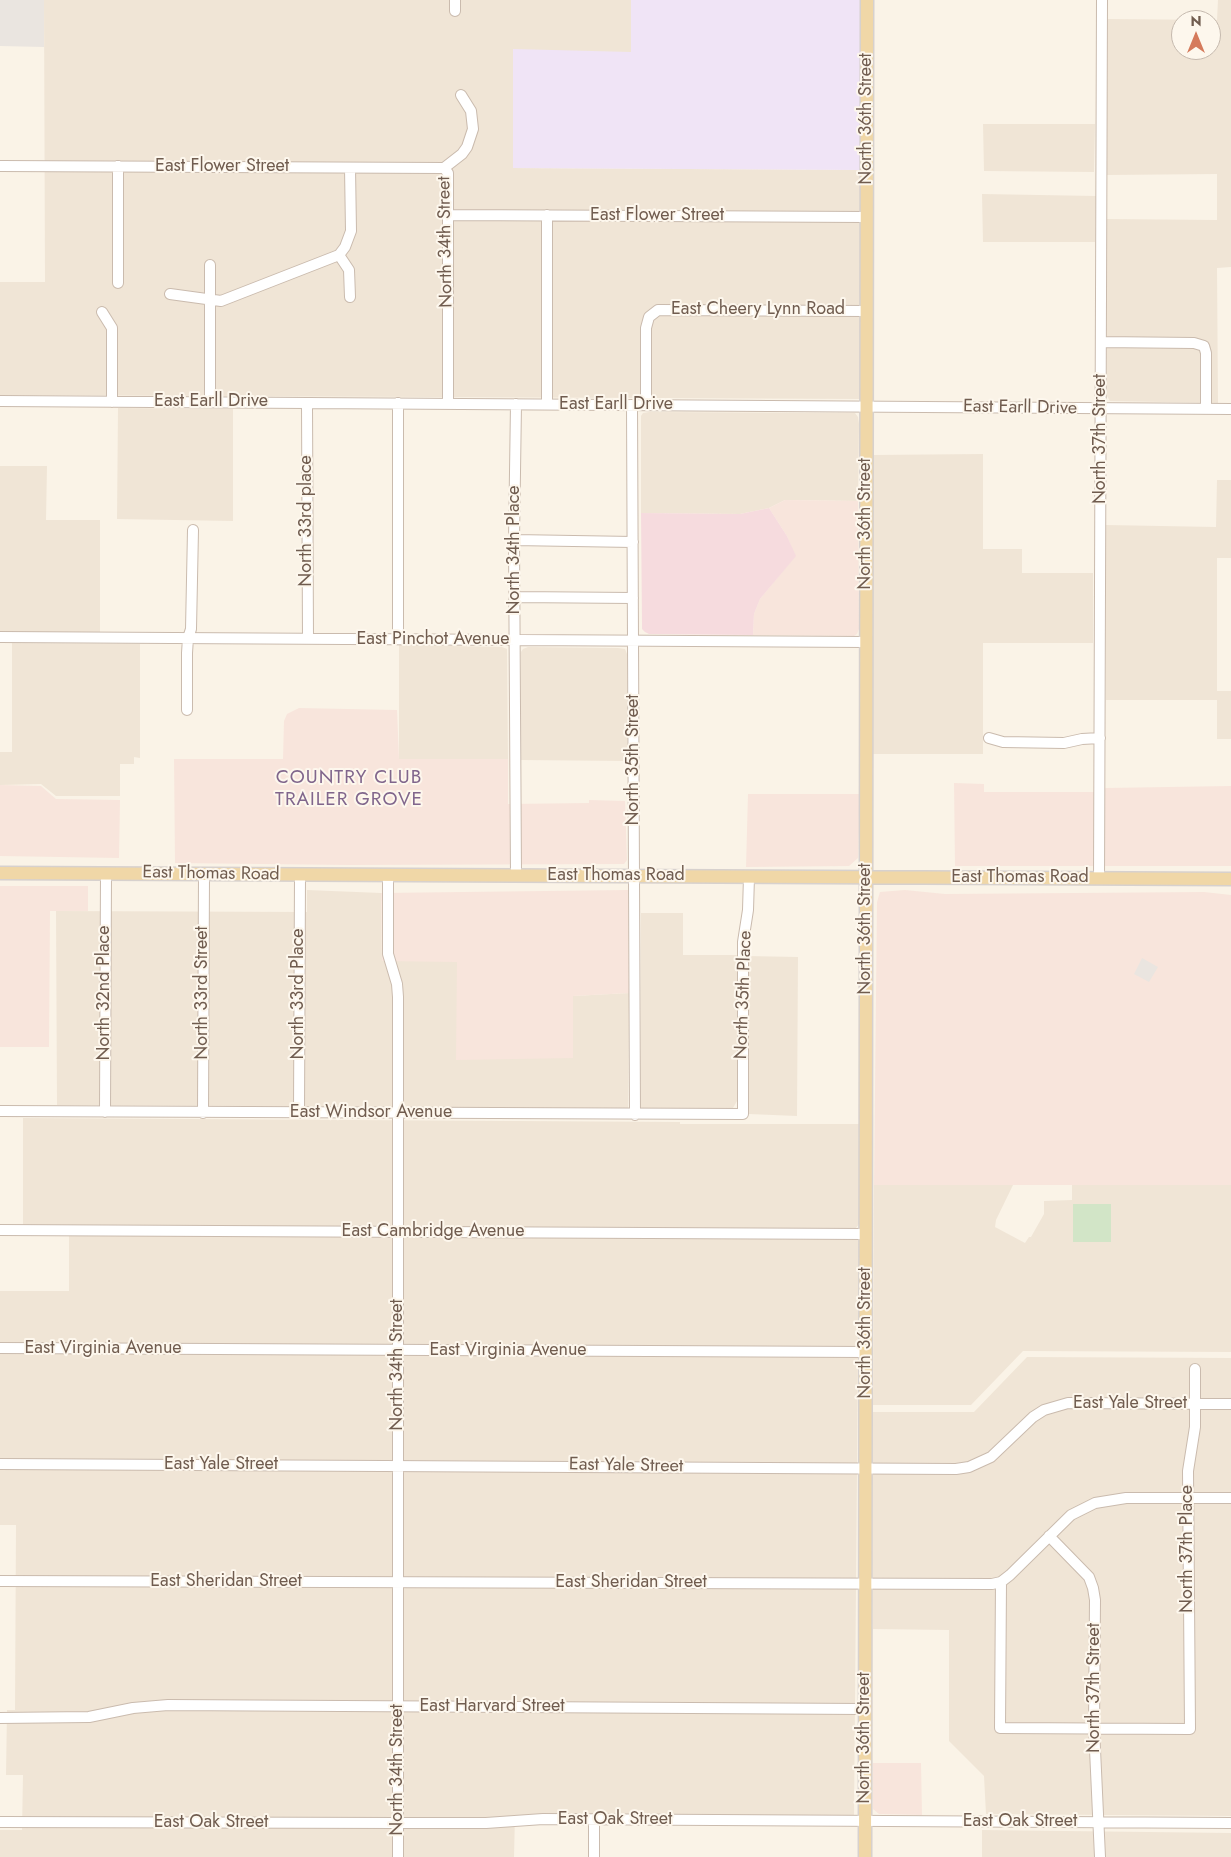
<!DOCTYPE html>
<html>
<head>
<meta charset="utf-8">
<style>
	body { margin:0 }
	#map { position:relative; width:1231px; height:1857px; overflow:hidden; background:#faf3e7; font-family:Jost,sans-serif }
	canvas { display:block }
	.north { position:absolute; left:1171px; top:10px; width:50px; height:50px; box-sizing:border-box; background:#fdf7ed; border:1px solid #c5b9ae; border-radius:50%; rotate:0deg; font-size:14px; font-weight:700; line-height:20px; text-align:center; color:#705c4f }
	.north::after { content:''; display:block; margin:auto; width:18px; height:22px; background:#d57a5b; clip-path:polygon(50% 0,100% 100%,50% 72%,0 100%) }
</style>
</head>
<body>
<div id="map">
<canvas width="1231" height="1857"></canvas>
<div class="north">N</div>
</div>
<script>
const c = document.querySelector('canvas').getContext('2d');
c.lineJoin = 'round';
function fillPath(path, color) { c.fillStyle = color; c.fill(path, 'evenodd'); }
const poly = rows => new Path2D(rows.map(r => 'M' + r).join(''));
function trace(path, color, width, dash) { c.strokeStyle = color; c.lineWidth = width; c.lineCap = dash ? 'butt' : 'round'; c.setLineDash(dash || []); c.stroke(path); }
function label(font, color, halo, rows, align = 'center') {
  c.font = font + ' Jost,sans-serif'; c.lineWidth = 4; c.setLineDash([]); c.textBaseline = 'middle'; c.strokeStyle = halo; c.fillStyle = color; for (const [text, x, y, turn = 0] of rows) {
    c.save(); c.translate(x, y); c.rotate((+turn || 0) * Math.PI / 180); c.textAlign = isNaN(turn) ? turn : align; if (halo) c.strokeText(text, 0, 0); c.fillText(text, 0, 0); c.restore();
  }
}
fillPath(poly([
	[44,0,631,0,631,52,513,168,861,170,860,399,0,395,0,282,45,282],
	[1218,0,1231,0,1231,267,1217,268,1218,403,1110,401,1107,396,1106,219,1217,220,1217,174,1106,175,1108,19,1217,20],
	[1181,20,1211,20,1211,50,1181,50],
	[983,124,1095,124,1094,172,984,171],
	[982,194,1096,196,1095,242,983,242],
	[118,408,233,409,233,521,117,519],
	[649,412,855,413,858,417,859,424,858,501,785,500,769,508,740,514,641,513,641,416,643,413],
	[983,454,983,549,1022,549,1022,573,1093,573,1093,643,983,643,983,754,873,754,873,455],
	[0,466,47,466,46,520,100,520,100,632,0,632],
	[1217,480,1231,480,1231,558,1217,558,1217,691,1231,691,1231,739,1217,739,1217,700,1106,700,1106,525,1216,527],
	[12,643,140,644,140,758,134,757,134,764,120,764,120,796,56,796,41,784,0,785,0,752,12,752],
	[399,645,502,647,507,649,508,759,399,759],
	[528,647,618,648,625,649,627,654,627,761,521,760,521,652,523,649],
	[307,890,381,893,382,961,457,961,573,996,629,993,628,1108,57,1105,56,911,307,912],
	[641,913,683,913,683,955,737,955,737,1101,733,1108,641,1108],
	[746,956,798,957,797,1116,749,1114],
	[23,1118,680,1122,680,1124,860,1124,859,1220,859,1224,856,1228,678,1228,678,1238,859,1240,854,1817,515,1815,514,1857,0,1857,0,1830,22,1830,23,1775,6,1775,7,1710,15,1710,16,1525,0,1525,0,1291,69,1291,69,1226,23,1225],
	[874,1185,1013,1185,996,1220,995,1227,1025,1243,1029,1237,1031,1237,1044,1214,1044,1201,1072,1200,1072,1185,1231,1185,1231,1352,1023,1351,971,1405,873,1405],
	[1027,1357,1231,1358,1231,1816,986,1814,984,1776,949,1741,949,1630,873,1629,873,1412,974,1412],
	[982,1830,1231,1833,1231,1857,982,1857]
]), '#f0e5d6');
fillPath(poly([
	[785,500,858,501,859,629,857,634,854,636,753,635,754,614,760,599,795,556,787,536,769,508],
	[299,708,397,710,399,759,508,759,508,804,589,803,589,800,625,801,627,860,624,864,349,865,175,863,174,759,283,759,284,721,287,714],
	[954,783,984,784,984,792,1094,792,1106,788,1231,786,1231,866,955,866],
	[0,785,41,786,56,799,120,800,119,858,0,856],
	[748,794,860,794,858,858,849,866,746,867],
	[0,886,88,886,88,911,50,911,49,1047,0,1047],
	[628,890,629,993,573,996,573,1058,456,1060,457,962,382,961,381,893],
	[905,890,945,894,1204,892,1231,895,1231,1185,874,1185,877,902,880,892],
	[873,1763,921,1763,922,1815,879,1814,873,1809]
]), '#f8e5dc');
fillPath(poly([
	[0,0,44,0,44,47,0,46],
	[1142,958,1158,967,1149,982,1134,974]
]), '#eae5e0');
fillPath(poly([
	[631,0,860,0,861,170,513,168,513,49,631,52]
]), '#f0e4f6');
fillPath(poly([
	[769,508,787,536,796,556,760,599,754,614,753,635,649,634,645,632,642,629,642,625,641,513,740,514]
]), '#f6dbde');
fillPath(poly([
	[1073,1204,1111,1204,1111,1242,1073,1242]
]), '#d2e5c7');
const minor = poly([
	[455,11,455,0],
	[0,166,444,168],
	[118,166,118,283],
	[444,168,448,173,448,404],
	[444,168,462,154,467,147,473,129,471,111,461,95],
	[448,215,866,217],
	[547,215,547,404],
	[339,255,349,270,350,297],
	[210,265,210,402],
	[170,294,221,301,339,255,345,247,351,231,350,168],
	[102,312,112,328,112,402],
	[1101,342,1194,343,1204,346,1206,353,1206,409],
	[0,401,1231,409],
	[307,403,308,639],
	[398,403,398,639],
	[516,404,514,540,516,876],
	[632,405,635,1115],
	[646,405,646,328,649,317,658,310,866,311],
	[514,540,633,542],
	[515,597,633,598],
	[0,637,866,642],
	[187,710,187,653,188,638,191,629,193,530],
	[989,738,1003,742,1064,743,1082,739,1100,738],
	[388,875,388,954,397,984,398,997,398,1857],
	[1099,878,1102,0],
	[0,1111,743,1114,743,942,748,910,749,877],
	[105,1112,106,873],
	[203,1113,204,874],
	[299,1113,300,875],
	[0,1230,866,1234],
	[0,1348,866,1352],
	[0,1464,956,1469,969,1467,991,1457,1033,1417,1044,1410,1068,1403,1231,1404],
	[1049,1536,1089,1577,1093,1588,1095,1600,1094,1728,1100,1857],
	[0,1581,992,1584,1001,1582,1010,1575,1071,1515,1095,1503,1126,1498,1231,1498],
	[1001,1582,1000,1728,1190,1729,1188,1471,1195,1427,1195,1369],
	[0,1718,89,1717,133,1708,168,1705,865,1709],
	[594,1820,594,1857],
	[0,1822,398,1823,486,1823,543,1819,1231,1823]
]);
const major = poly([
	[0,873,1231,879],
	[865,1857,867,0]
]);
trace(minor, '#cabbae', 12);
trace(major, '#d7d1ce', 15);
trace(minor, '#fff', 10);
trace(major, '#f0d7a7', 12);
label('18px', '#705c4f', '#fdf7ed', [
	["North 36th Street",867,119,-90],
	["East Flower Street",222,167],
	["East Flower Street",657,216],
	["North 34th Street",446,242,-91],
	["East Cheery Lynn Road",758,310],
	["East Earll Drive",211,402],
	["East Earll Drive",616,405],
	["East Earll Drive",1020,408,1],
	["North 37th Street",1101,439,-90],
	["North 33rd place",307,521,-90],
	["North 36th Street",866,524,-90],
	["North 34th Place",515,550,-90],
	["East Pinchot Avenue",433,640],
	["North 35th Street",634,760,-90],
	["East Thomas Road",211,874,1],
	["East Thomas Road",616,876],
	["East Thomas Road",1020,878],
	["North 36th Street",866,929,-90],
	["North 32nd Place",105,993,-90],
	["North 33rd Street",203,993,-90],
	["North 33rd Place",299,994,-90],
	["North 35th Place",744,995,-88],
	["East Windsor Avenue",371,1113],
	["East Cambridge Avenue",433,1232],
	["North 36th Street",866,1333,-90],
	["East Virginia Avenue",103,1349],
	["East Virginia Avenue",508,1351],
	["North 34th Street",398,1365,-90],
	["East Yale Street",1130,1404],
	["East Yale Street",221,1465],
	["East Yale Street",626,1466,1],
	["North 37th Place",1188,1549,-90],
	["East Sheridan Street",226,1582],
	["East Sheridan Street",631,1583],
	["North 37th Street",1095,1688,-90],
	["East Harvard Street",492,1707],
	["North 36th Street",865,1738,-90],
	["North 34th Street",398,1770,-90],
	["East Oak Street",615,1820],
	["East Oak Street",1020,1822],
	["East Oak Street",211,1823]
]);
c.letterSpacing = '1px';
label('19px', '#81668c', '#fdf7ed', [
	["COUNTRY CLUB",349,778],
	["TRAILER GROVE",349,800]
]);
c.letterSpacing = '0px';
</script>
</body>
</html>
